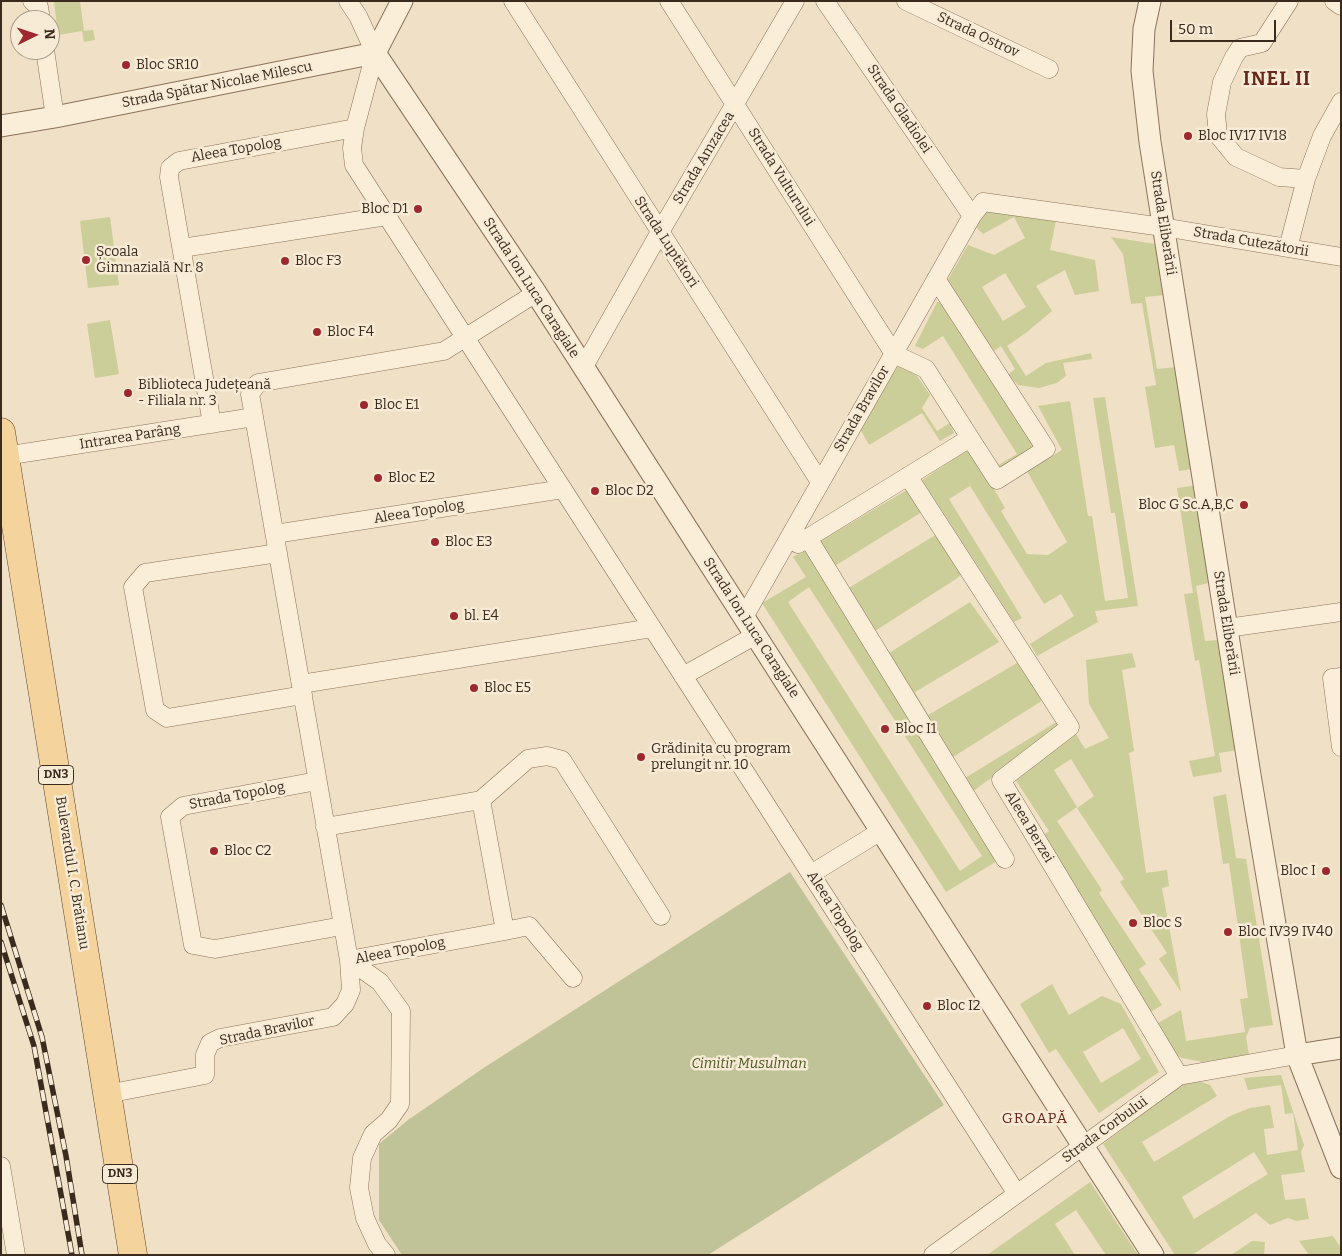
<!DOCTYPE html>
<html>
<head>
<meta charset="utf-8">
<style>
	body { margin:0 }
	#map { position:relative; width:1342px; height:1256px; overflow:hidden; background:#f0e0c5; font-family:Bitter,serif }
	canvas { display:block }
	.frame { position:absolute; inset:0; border:2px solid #3b2b1f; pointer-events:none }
	.north { position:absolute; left:10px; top:10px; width:50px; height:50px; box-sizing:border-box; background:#f7ebd5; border:1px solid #ac9e8c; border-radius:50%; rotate:86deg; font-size:14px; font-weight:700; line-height:20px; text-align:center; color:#3b2b1f }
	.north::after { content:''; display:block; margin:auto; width:18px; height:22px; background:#9d2830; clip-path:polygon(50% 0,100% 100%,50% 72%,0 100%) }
	.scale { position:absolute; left:1170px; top:20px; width:106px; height:22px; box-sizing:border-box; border:2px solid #3b2b1f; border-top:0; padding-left:6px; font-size:15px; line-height:18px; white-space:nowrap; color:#3b2b1f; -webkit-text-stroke:4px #f7ebd5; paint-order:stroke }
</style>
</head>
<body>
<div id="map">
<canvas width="1342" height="1256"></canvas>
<div class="frame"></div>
<div class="north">N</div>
<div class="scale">50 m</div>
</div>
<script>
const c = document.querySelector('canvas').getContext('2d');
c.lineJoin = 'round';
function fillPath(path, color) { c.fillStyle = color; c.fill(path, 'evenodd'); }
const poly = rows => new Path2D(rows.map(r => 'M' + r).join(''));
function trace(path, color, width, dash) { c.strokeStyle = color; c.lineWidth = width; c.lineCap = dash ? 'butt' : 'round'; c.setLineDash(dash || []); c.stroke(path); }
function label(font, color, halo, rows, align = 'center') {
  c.font = font + ' Bitter,serif'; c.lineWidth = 5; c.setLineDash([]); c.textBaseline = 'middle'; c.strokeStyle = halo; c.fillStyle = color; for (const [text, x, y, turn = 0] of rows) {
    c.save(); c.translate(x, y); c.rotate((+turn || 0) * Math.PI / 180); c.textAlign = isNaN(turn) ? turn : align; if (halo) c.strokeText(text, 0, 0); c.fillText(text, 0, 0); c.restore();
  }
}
fillPath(poly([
	[54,1,80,1,84,31,93,30,95,40,84,42,82,31,58,35],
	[994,205,1056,221,1050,250,1095,260,1099,291,1075,295,1065,270,1036,286,1052,311,1027,332,1007,346,1026,376,1046,363,1091,353,1092,359,1063,363,1066,376,1057,383,1039,388,1018,385,1008,375,1015,369,1001,346,994,351,946,283,968,245,994,255,1025,238,1014,217,983,234,973,224],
	[1005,273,1026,307,1003,321,982,287],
	[110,217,119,285,88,288,80,221],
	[1111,237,1155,244,1165,295,1145,297,1157,369,1177,367,1192,469,1179,471,1174,445,1155,448,1145,387,1156,385,1142,303,1131,304,1123,254],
	[937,302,947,303,1038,448,1002,473,997,466,1017,454,943,336,923,349,915,346],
	[110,320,119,374,95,378,87,324],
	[903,363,913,370,930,395,922,408,937,431,950,423,954,433,940,441,922,413,869,445,859,427,894,370],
	[1105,397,1138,606,1095,611,1098,622,1037,656,1030,644,1074,616,1061,594,1044,604,970,486,949,499,1022,618,1014,622,922,480,970,448,1005,508,1001,511,1027,554,1048,555,1067,542,1027,471,1062,450,1038,406,1070,401,1088,516,1092,516,1105,601,1128,598,1115,513,1111,513,1093,398],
	[1198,485,1213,582,1196,586,1205,641,1220,640,1237,750,1219,753,1222,772,1193,777,1189,761,1215,756,1199,660,1195,661,1184,594,1193,593,1177,488],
	[907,490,922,512,833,567,847,589,937,534,963,573,956,579,875,631,889,653,970,602,999,642,915,692,928,715,1017,663,1042,699,1040,702,953,757,965,778,1058,721,1062,726,972,792,999,860,946,892,762,603,806,577,793,557],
	[809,587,982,856,960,871,788,602],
	[1132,653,1136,667,1122,670,1134,751,1129,753,1146,873,1167,870,1169,886,1162,888,1181,992,1159,959,1167,953,1120,882,1124,879,1077,808,1094,796,1071,759,1054,770,1077,807,1057,821,1102,890,1099,893,1146,964,1139,969,1162,1005,1149,1013,1042,836,1049,831,1013,776,1076,734,1085,749,1109,738,1089,704,1086,660],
	[1226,794,1236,858,1246,859,1273,1025,1250,1028,1246,1037,1249,1055,1203,1062,1182,1058,1168,1051,1158,1023,1181,1010,1186,1041,1245,1032,1240,999,1248,998,1229,863,1223,864,1213,797],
	[1052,984,1069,1015,1102,996,1121,1004,1159,1072,1099,1113,1056,1049,1049,1053,1020,1004],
	[1123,1028,1141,1059,1101,1083,1083,1052],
	[1281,1075,1304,1145,1301,1152,1305,1172,1281,1175,1285,1200,1305,1198,1309,1219,1296,1221,1288,1218,1270,1225,1256,1213,1192,1255,1175,1255,1103,1144,1190,1078,1210,1085,1217,1096,1142,1142,1154,1162,1230,1116,1250,1108,1270,1105,1274,1128,1264,1129,1267,1155,1298,1150,1293,1113,1285,1114,1281,1085,1248,1090,1244,1078],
	[1254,1152,1268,1174,1194,1219,1182,1197],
	[1090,1182,1138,1255,1106,1255,1076,1210,1055,1224,1075,1255,987,1255],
	[1333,1236,1341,1248,1341,1255,1309,1255,1299,1241],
	[1252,1241,1265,1242,1264,1255,1231,1255]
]), '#cbce98');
fillPath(poly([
	[790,872,944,1105,708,1255,402,1255,379,1220,379,1144,408,1120,485,1067]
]), '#c0c397');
const minor = poly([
	[32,1,39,7,41,20],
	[348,1,358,16,375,53,355,128,352,148,354,165,1017,1194],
	[513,1,820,482],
	[669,1,894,354,926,369,997,480,1046,449,936,279],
	[825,1,972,216],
	[906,1,1049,69],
	[1289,1,1262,43,1240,48,1234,57,1222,82,1216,114,1218,135,1236,157,1279,177,1306,179],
	[1334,1,1341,6],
	[45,50,55,117],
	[182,248,387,216],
	[1288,248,1306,179,1322,136,1341,102],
	[583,368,660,232,795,1],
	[212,424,169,177,170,168,179,161,355,128],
	[5,456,254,417],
	[908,476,1070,727,1001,780,1179,1076],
	[275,534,563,489],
	[808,538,1005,859],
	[798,544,970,438],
	[278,553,145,573,133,587,155,710,167,718,303,695],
	[744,617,972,216,983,202,1163,227,1341,257],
	[1227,628,1341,612],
	[683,676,756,635],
	[1341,677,1332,678,1341,747],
	[301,684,652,628],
	[317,781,183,806,170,817,193,945,215,949,342,926],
	[325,827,481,800,528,759,547,756,562,760,661,916],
	[811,874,881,831],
	[505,931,529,926,573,978],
	[349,960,380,982,401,1011,400,1104,389,1120,373,1134,362,1158,359,1188,365,1218,377,1244,386,1255],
	[349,960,505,931,481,800],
	[107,1094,205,1075,205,1055,210,1043,220,1038,333,1017,345,1004,351,990,349,960,250,394,258,383,444,351,536,293],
	[1,1166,16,1255],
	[933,1255,1179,1076,1297,1055]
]);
const tertiary = poly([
	[1150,1,1144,29,1142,71,1150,142,1250,775,1297,1055,1341,1168],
	[375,53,536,293,1153,1255],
	[1,126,55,117,375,53,402,1],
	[1297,1055,1341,1048]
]);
const primary = poly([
	[1,432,133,1255]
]);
trace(minor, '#8c725a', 19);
trace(tertiary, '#8c725a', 23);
trace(primary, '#59402e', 29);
trace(minor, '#faeed9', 18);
trace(tertiary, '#faeed9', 21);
trace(primary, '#f4d39c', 28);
const rail = poly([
	[1,905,42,1037,66,1156,82,1255],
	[1,942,34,1046,72,1255]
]);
trace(rail, '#3b2b1f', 5.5);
trace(rail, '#f7ebd5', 4, [11]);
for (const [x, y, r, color] of [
	[126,65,5,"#9d2830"],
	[1188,136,5,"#9d2830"],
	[418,209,5,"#9d2830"],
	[86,260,5,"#9d2830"],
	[285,261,5,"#9d2830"],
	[317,332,5,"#9d2830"],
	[128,393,5,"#9d2830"],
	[364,405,5,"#9d2830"],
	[378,478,5,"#9d2830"],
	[595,491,5,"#9d2830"],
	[1244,505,5,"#9d2830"],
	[435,542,5,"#9d2830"],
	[454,616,5,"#9d2830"],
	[474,688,5,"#9d2830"],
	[885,729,5,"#9d2830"],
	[641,757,5,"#9d2830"],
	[214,851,5,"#9d2830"],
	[1326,871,5,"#9d2830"],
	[1133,923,5,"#9d2830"],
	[1228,932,5,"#9d2830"],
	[927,1006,5,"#9d2830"]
]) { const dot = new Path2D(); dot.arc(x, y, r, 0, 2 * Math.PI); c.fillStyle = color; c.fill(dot); trace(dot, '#f7ebd5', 2); }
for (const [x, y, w] of [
	[56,775,35],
	[120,1174,35]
]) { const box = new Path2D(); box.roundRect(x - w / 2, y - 9.5, w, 19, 4); c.fillStyle = '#f7ebd5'; c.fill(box); trace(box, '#3b2b1f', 1); }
label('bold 12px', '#3b2b1f', null, [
	["DN3",56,775],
	["DN3",120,1174]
]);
label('14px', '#3b2b1f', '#f7ebd5', [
	["Strada Ostrov",978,35,25],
	["Strada Spătar Nicolae Milescu",217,85,-11],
	["Strada Gladiolei",899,109,56],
	["Aleea Topolog",236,150,-10],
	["Strada Amzacea",704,158,-59],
	["Strada Vulturului",781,177,58],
	["Strada Eliberării",1163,223,81],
	["Strada Luptători",666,242,57],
	["Strada Cutezătorii",1251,242,10],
	["Strada Ion Luca Caragiale",531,288,57],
	["Strada Bravilor",862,409,-60],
	["Intrarea Parâng",130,437,-9],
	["Aleea Topolog",419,512,-9],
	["Strada Eliberării",1226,623,81],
	["Strada Ion Luca Caragiale",751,628,57],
	["Strada Topolog",237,796,-11],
	["Aleea Berzei",1029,827,59],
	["Bulevardul I. C. Brătianu",72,873,81],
	["Aleea Topolog",835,911,57],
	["Aleea Topolog",400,951,-11],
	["Strada Bravilor",267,1031,-12],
	["Strada Corbului",1105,1130,-36]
]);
label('14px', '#3b2b1f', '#f7ebd5', [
	["Bloc SR10",136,65],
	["Bloc IV17 IV18",1198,136],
	["Bloc D1",408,209,"right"],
	["Școala",96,252],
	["Gimnazială Nr. 8",96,268],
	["Bloc F3",295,261],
	["Bloc F4",327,332],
	["Biblioteca Județeană",138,385],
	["- Filiala nr. 3",138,401],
	["Bloc E1",374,405],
	["Bloc E2",388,478],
	["Bloc D2",605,491],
	["Bloc G Sc.A,B,C",1234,505,"right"],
	["Bloc E3",445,542],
	["bl. E4",464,616],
	["Bloc E5",484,688],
	["Bloc I1",895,729],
	["Grădinița cu program",651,749],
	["prelungit nr. 10",651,765],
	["Bloc C2",224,851],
	["Bloc I",1316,871,"right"],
	["Bloc S",1143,923],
	["Bloc IV39 IV40",1238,932],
	["Bloc I2",937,1006]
], 'left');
label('italic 14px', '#4e5824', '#f7ebd5', [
	["Cimitir Musulman",749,1064]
]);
c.letterSpacing = '1px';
label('15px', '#69281c', '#f7ebd5', [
	["GROAPĂ",1035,1119]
]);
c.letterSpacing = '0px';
c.letterSpacing = '1px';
label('bold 19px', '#69281c', '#f7ebd5', [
	["INEL II",1277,80]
]);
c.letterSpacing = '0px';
</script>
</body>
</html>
